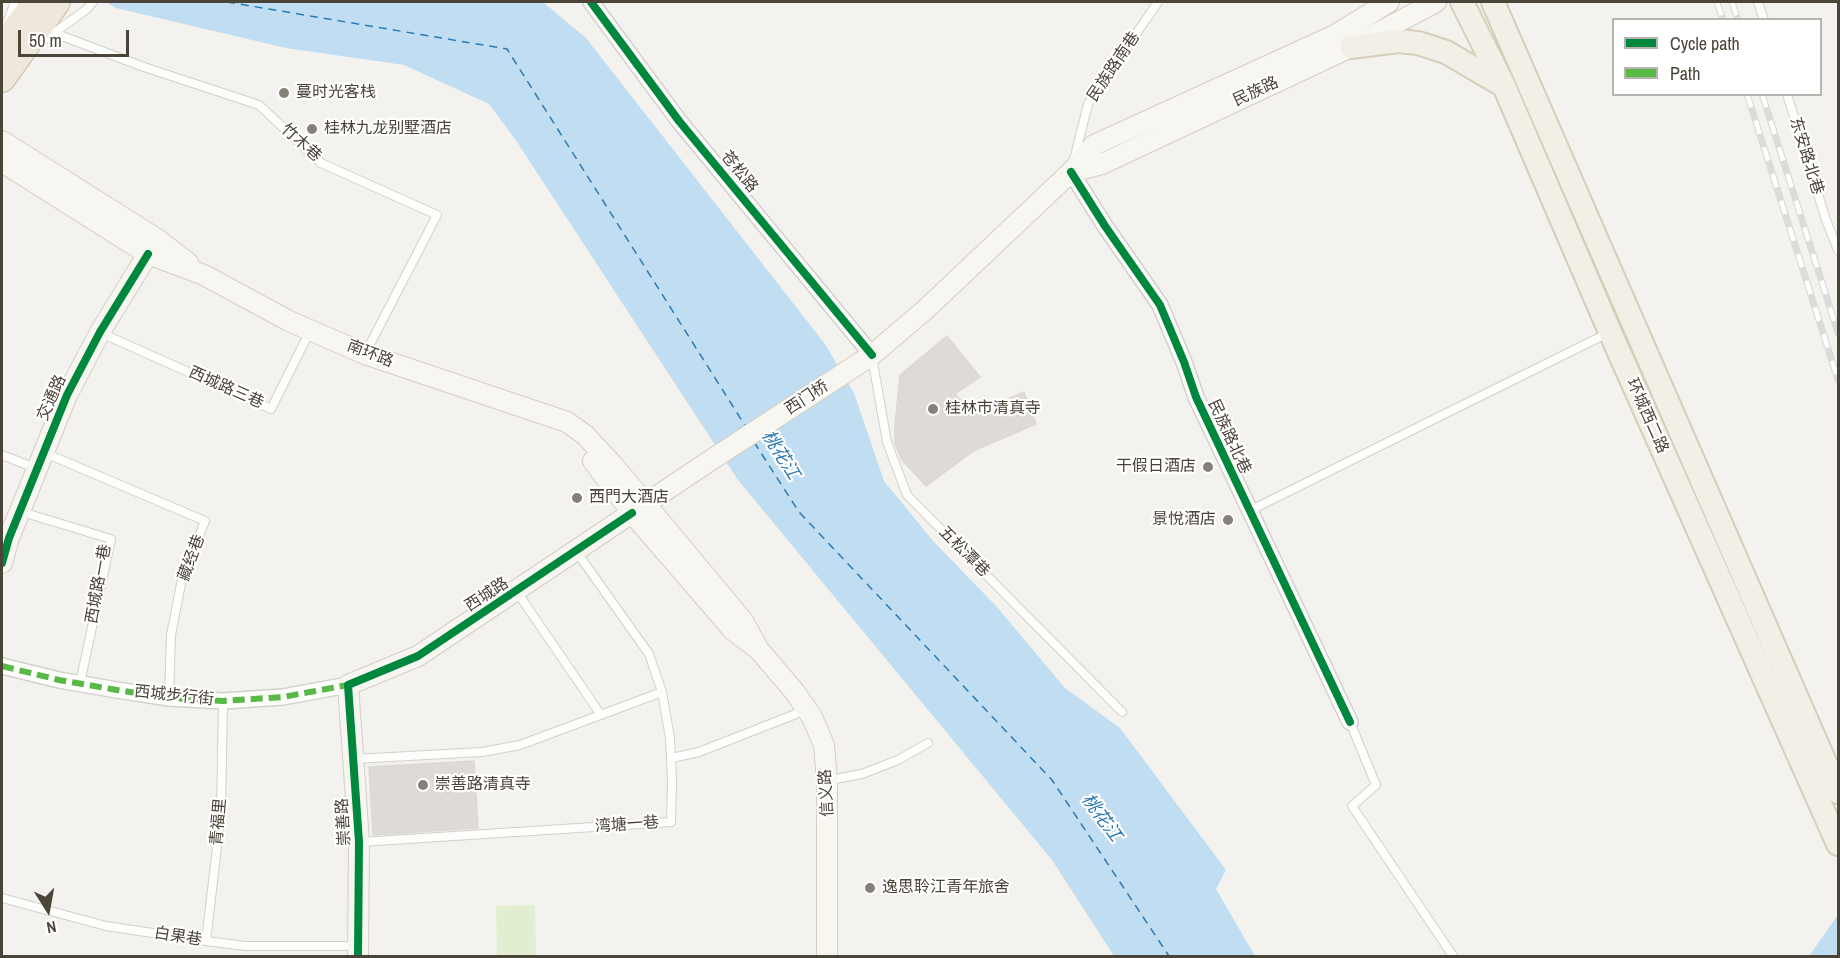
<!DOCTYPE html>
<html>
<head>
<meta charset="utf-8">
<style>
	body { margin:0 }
	#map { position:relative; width:1840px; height:958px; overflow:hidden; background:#f4f2ee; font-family:"Archivo Narrow",sans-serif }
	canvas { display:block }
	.frame { position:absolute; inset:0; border:3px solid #4b4439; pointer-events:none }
	.legend { position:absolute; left:1612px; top:18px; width:210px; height:78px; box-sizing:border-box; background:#fff; border:2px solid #b7b4b0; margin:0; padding:8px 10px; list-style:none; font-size:18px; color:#4b4439 }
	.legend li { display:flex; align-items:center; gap:12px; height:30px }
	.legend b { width:30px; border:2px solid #b7b4b0 }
	.north { position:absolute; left:18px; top:880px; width:60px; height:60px; -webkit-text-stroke:4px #fff; paint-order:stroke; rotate:169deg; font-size:16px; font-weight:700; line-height:24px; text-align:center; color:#4b4439 }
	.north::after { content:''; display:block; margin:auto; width:21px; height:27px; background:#4b4439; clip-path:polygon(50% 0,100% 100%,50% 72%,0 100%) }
	.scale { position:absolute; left:18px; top:30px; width:111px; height:27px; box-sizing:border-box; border:3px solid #4b4439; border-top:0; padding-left:8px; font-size:18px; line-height:21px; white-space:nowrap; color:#4b4439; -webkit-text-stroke:4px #fff; paint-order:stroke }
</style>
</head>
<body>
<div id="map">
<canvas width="1840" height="958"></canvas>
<div class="frame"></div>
<ul class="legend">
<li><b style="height:8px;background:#00873e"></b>Cycle path</li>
<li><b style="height:8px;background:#58b947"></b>Path</li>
</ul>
<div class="north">N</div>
<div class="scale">50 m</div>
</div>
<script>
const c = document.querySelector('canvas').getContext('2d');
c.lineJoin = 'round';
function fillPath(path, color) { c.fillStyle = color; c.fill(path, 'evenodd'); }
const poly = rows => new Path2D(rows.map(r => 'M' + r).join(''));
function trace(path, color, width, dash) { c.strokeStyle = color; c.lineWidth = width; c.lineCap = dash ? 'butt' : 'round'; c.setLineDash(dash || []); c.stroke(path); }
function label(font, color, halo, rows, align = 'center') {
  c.font = font + ' "Archivo Narrow","Noto Sans SC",sans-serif'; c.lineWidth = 4.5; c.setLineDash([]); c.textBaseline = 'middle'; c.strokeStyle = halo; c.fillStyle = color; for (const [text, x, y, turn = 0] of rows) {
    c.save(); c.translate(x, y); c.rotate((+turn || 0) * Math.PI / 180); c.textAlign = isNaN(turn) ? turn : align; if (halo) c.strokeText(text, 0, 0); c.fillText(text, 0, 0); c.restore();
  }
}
fillPath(poly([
	[535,905,536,956,497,956,496,906]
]), '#e1eecf');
fillPath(poly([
	[106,2,543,2,586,38,825,344,854,393,884,481,934,542,996,606,1065,688,1120,728,1226,870,1216,889,1255,956,1114,956,1052,860,738,480,515,139,489,104,404,65,286,48,116,8],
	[1838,915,1838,956,1809,956]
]), '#c0ddf1');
trace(poly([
	[227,2,507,49,746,427],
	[754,442,799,512,1052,780,1169,956]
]), '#2e7ab2', 1.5, [8, 6]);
const building = poly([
	[947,336,980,377,955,394,974,414,1024,392,1036,424,975,450,926,486,902,460,895,444,895,425,900,375,947,336],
	[474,761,478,828,373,835,369,767,474,761]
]);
fillPath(building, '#dedbd6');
trace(building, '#dcd9d4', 1.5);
const lane = poly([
	[1758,2,1764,20],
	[6,26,15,2],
	[54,33,144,67,259,105,321,163,437,215,366,352],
	[40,43,87,9,93,2],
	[1787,94,1826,220,1838,250],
	[1074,160,1088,104,1158,2],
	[101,333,271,409,310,331],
	[872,357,887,442,907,495,1122,712],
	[45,453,205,521,182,579,171,635,169,698],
	[2,455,35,468],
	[1249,511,1608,333],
	[22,512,111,539,80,683],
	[517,592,601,715],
	[1350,722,1376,785,1352,806,1453,956],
	[672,758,699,752,806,710],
	[354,759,482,752,520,745,662,692],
	[829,780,862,774,898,760,928,743],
	[361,842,671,822,672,779,670,738,662,692,649,654,576,551],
	[2,898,106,926,206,941,245,946,357,946],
	[206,941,221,813,223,701]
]);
const street = poly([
	[591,2,679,121,872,355],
	[1071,172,1105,226,1160,305,1184,362,1196,397,1350,722],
	[2,666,59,680,117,690,169,698,223,701,283,697,348,685]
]);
const secondary = poly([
	[2,141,157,239,188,263],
	[2,162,148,254,204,275,289,321,365,354,567,422,585,435,613,465,743,621,759,650],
	[1071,172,1094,145,1335,35,1389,2],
	[593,461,632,513,733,630,759,650,794,691,812,717,824,745,827,781,827,956],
	[2,563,9,538,67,395,100,332,148,254],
	[358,956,359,842,348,685,418,656,711,460,872,355,926,309,1071,172,1102,164,1351,47,1436,2]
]);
const primary = poly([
	[1462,2,1504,86,1610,332,1838,844],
	[1493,2,1838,792],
	[1351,47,1398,41,1418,43,1446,52,1504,86]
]);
const highway = poly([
	[2,46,37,2],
	[2,79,57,2]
]);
trace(lane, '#d2d0cb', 10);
trace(street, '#d2d0cb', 18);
trace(secondary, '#d3cfc5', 22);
trace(primary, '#d6cebb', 26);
trace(highway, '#ccbfa9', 28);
trace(lane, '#fdfdfc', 8);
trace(street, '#fdfdfc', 15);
trace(secondary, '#f7f6f1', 20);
trace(primary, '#f2efe6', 22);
trace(highway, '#ede8db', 26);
const rail = poly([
	[1717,2,1723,20],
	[1732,2,1738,20],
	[1747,94,1838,380],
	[1762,94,1838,333]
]);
trace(rail, '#dbdbda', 7);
trace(rail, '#fff', 4.5, [14]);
trace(poly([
	[2,666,59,680,117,690,169,698,223,701,283,697,348,685]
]), '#58b947', 6, [12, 6]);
trace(poly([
	[591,2,679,121,872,355],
	[1071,172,1105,226,1160,305,1184,362,1196,397,1350,722],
	[2,563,9,538,67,395,100,332,148,254],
	[358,956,359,842,348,685,418,656,632,513]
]), '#00873e', 8);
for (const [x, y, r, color] of [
	[284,93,6,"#868178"],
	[312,129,6,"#868178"],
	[933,409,6,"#868178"],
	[1208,467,6,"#868178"],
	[577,498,6,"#868178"],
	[1228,520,6,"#868178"],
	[423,785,6,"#868178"],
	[870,888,6,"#868178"]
]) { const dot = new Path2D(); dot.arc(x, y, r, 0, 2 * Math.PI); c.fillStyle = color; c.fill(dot); trace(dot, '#fff', 2); }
label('16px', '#4b4439', '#fff', [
	["民族路南巷",1114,67,-56],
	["民族路",1256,92,-25],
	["竹木巷",301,143,42],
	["东安路北巷",1806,156,73],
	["苍松路",739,172,51],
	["南环路",370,354,21],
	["西城路三巷",226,388,24],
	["交通路",52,398,-66],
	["西门桥",807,398,-33],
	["环城西二路",1647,416,66],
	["民族路北巷",1229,437,65],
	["五松潭巷",964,552,45],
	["藏经巷",192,558,-70],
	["西城路一巷",99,584,-80],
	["西城路",487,595,-33],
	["西城步行街",174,696,6],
	["信义路",827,793,-93],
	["青福里",219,822,-85],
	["崇善路",344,822,-93],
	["湾塘一巷",627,825,-4],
	["白果巷",178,937,9]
]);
label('16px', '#4b4439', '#fff', [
	["蔓时光客栈",296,93],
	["桂林九龙别墅酒店",324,129],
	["桂林市清真寺",945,409],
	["干假日酒店",1196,467,"right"],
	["西門大酒店",589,498],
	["景悅酒店",1216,520,"right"],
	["崇善路清真寺",435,785],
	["逸思聆江青年旅舍",882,888]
], 'left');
label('italic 18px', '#2e7ab2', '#fff', [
	["桃花江",780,455,58],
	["桃花江",1101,818,54]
]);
</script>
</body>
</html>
